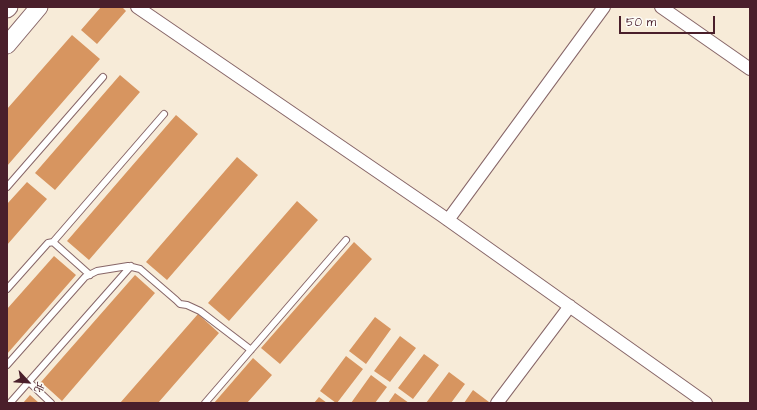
<!DOCTYPE html>
<html>
<head>
<meta charset="utf-8">
<style>
	body { margin:0 }
	#map { position:relative; width:757px; height:410px; overflow:hidden; background:#f7ebd8; font-family:"Architects Daughter","LXGW WenKai TC",sans-serif }
	canvas { display:block }
	.frame { position:absolute; inset:0; border:8px solid #4a1f2b; pointer-events:none }
	.north { position:absolute; left:8px; top:362px; width:40px; height:40px; -webkit-text-stroke:3px #fdfcf7; paint-order:stroke; rotate:116deg; font-size:11px; font-weight:700; line-height:16px; text-align:center; color:#4a1f2b }
	.north::after { content:''; display:block; margin:auto; width:14px; height:18px; background:#4a1f2b; clip-path:polygon(50% 0,100% 100%,50% 72%,0 100%) }
	.scale { position:absolute; left:619px; top:16px; width:96px; height:18px; box-sizing:border-box; border:2px solid #4a1f2b; border-top:0; padding-left:5px; font-size:12px; line-height:14px; white-space:nowrap; color:#4a1f2b; -webkit-text-stroke:3px #fdfcf7; paint-order:stroke }
</style>
</head>
<body>
<div id="map">
<canvas width="757" height="410"></canvas>
<div class="frame"></div>
<div class="north">北</div>
<div class="scale">50 m</div>
</div>
<script>
const c = document.querySelector('canvas').getContext('2d');
c.lineJoin = 'round';
function fillPath(path, color) { c.fillStyle = color; c.fill(path, 'evenodd'); }
const poly = rows => new Path2D(rows.map(r => 'M' + r).join(''));
function trace(path, color, width, dash) { c.strokeStyle = color; c.lineWidth = width; c.lineCap = dash ? 'butt' : 'round'; c.setLineDash(dash || []); c.stroke(path); }
fillPath(poly([
	[101,7,122,7,126,11,97,44,81,30],
	[72,35,100,59,7,166,7,109],
	[120,75,140,92,55,190,35,173],
	[176,115,198,134,89,260,67,241],
	[237,157,258,175,167,280,146,262],
	[27,182,47,199,7,245,7,204],
	[297,201,318,220,229,321,208,303],
	[354,242,372,259,280,364,261,348],
	[54,256,76,275,7,354,7,309],
	[135,275,155,293,62,401,41,382],
	[198,314,219,333,158,403,120,403],
	[375,317,391,329,366,364,349,351],
	[400,336,416,348,390,382,374,371],
	[424,354,439,365,413,399,398,388],
	[346,356,363,369,337,403,336,403,320,391],
	[253,358,272,375,247,403,214,403],
	[449,372,465,384,451,403,426,403],
	[371,375,387,387,375,403,351,403],
	[473,390,489,402,489,403,464,403],
	[395,393,409,403,388,403],
	[30,395,39,403,23,403],
	[319,397,327,403,314,403]
]), '#d79560');
const service = poly([
	[7,187,103,77],
	[53,242,164,114],
	[7,289,48,243,53,242,90,275],
	[7,365,85,277,97,271,128,266,140,269,176,300,180,304,187,305,200,311,251,350],
	[29,382,51,403],
	[10,403,131,266],
	[205,403,346,240]
]);
const minor = poly([
	[137,7,441,215,706,403],
	[661,7,750,69],
	[448,220,604,7],
	[497,403,570,306]
]);
const secondary = poly([
	[7,9,9,7],
	[7,45,39,7]
]);
trace(service, '#876668', 8);
trace(minor, '#876668', 14);
trace(secondary, '#876668', 19);
trace(service, '#fff', 6);
trace(minor, '#fff', 12);
trace(secondary, '#fff', 17);
</script>
</body>
</html>
